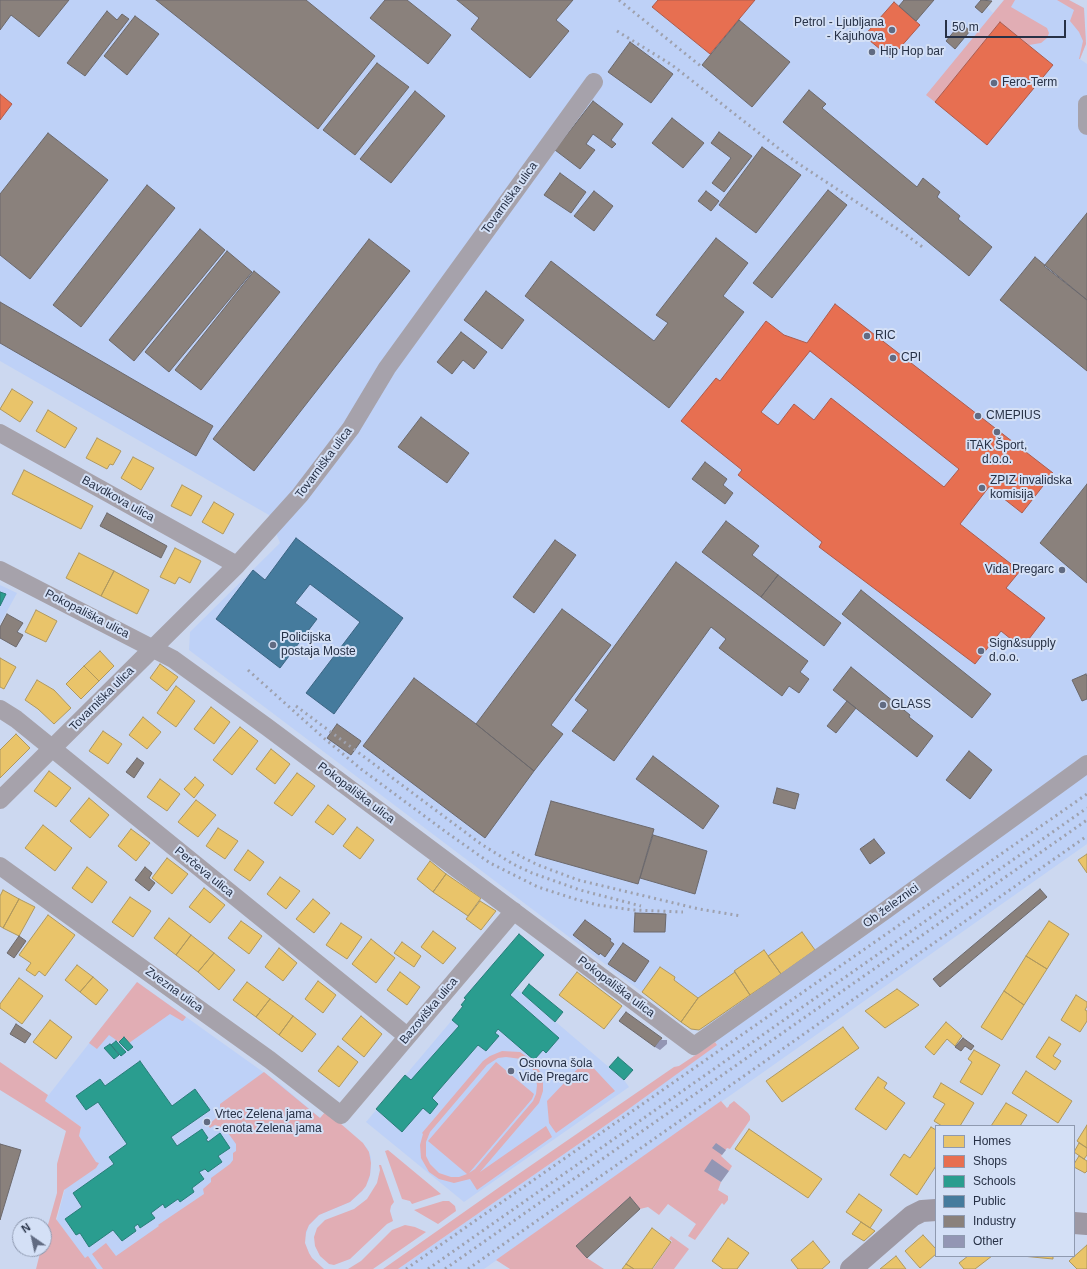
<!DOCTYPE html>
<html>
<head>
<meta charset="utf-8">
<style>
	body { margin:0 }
	#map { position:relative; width:1087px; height:1269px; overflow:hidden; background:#ccd8f0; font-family:Arial,sans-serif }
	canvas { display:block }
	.legend { position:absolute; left:935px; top:1125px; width:140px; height:132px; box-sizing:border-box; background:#d4e0f6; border:1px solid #8f9ab0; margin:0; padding:5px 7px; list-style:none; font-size:12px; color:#273146 }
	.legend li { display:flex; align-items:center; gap:8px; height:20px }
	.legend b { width:20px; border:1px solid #8f9ab0 }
	.north { position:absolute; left:12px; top:1217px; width:40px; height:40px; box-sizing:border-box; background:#d4e0f6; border:1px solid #8f9ab0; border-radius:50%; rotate:326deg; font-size:11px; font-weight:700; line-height:16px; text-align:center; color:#273146 }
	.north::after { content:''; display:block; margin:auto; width:14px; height:18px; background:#616b82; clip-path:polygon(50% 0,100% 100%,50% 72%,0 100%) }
	.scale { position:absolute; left:945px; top:20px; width:121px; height:18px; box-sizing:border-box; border:2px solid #273146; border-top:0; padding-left:5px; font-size:12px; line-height:14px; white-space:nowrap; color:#273146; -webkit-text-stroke:3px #d4e0f6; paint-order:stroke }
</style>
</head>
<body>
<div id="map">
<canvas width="1087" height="1269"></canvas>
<ul class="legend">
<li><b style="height:11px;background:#e9c46a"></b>Homes</li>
<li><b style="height:11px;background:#e76f51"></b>Shops</li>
<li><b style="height:11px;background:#2a9d8f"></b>Schools</li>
<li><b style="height:11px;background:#457b9d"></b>Public</li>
<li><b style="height:11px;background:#8a817c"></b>Industry</li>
<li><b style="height:11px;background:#9396b4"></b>Other</li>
</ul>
<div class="north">N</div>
<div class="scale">50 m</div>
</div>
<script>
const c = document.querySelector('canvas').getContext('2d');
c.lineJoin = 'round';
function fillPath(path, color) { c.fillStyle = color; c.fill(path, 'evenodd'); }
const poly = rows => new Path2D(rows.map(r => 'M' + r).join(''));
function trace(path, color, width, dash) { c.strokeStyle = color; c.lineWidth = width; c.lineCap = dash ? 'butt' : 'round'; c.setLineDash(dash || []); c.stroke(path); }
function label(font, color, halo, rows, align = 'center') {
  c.font = font + ' Arial,sans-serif'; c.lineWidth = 4; c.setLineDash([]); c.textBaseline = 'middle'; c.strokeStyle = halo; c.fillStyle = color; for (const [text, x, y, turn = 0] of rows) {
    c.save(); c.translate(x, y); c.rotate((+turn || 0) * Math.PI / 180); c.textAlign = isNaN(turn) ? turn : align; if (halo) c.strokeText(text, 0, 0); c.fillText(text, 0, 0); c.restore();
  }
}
fillPath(poly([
	[0,0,991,0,987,7,993,13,1004,0,1069,0,1084,8,1086,44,1080,59,1087,64,1087,844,484,1269,398,1269,619,1116,717,1044,701,1029,696,1031,691,1029,189,650,190,632,280,543,269,515,0,361],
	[0,585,17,593,0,624],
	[519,934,544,955,516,988,624,1080,629,1087,464,1202,366,1122,463,1007,461,1005,466,999,464,997],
	[137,982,280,1084,320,1118,354,1136,367,1148,371,1157,371,1169,369,1180,362,1191,350,1202,319,1215,309,1225,305,1237,305,1243,315,1269,44,1269,81,1127,44,1101]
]), '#bed1f7');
fillPath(poly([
	[1004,0,1015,0,1011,7,1047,28,1049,33,1047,38,1041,43,1029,45,1000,22,935,102,926,95],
	[1057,0,1069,0,1084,8,1086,44,1080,59,1079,59,1083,41,1079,32,1070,21,1074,10],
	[137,982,186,1017,183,1021,182,1021,170,1014,129,1043,119,1042,109,1035,97,1049,89,1043],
	[715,1042,717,1045,619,1116,398,1269,383,1269,501,1186,674,1067,679,1066],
	[502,1051,520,1052,533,1061,541,1073,543,1083,543,1091,539,1103,480,1172,546,1126,552,1137,477,1190,470,1179,454,1183,439,1179,429,1172,421,1158,420,1145,423,1134,422,1133,483,1061,490,1056],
	[506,1057,521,1059,528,1064,534,1071,537,1085,536,1094,533,1101,475,1169,469,1173,532,1099,534,1094,496,1062,428,1141,467,1174,459,1177,451,1177,439,1173,430,1164,426,1156,426,1142,430,1132,487,1065,498,1058],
	[586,1060,615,1091,556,1133,549,1123,547,1101],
	[0,1062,48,1095,45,1101,81,1127,79,1136,96,1162,99,1163,96,1168,64,1190,56,1219,85,1258,88,1256,97,1269,36,1269,41,1249,44,1249,44,1239,57,1193,57,1164,66,1131,0,1090],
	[264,1072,320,1118,326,1111,363,1143,369,1152,371,1163,370,1175,366,1186,362,1191,350,1202,319,1215,309,1225,306,1232,305,1243,309,1253,312,1258,324,1269,103,1269,92,1254,106,1243,116,1256,159,1226,158,1225,204,1194,203,1189,211,1182,211,1178,230,1164,233,1160,233,1153,236,1151,236,1144,223,1126,221,1127,215,1125,210,1128,208,1125,222,1113,220,1109,220,1104],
	[721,1101,727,1108,729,1106,729,1105,734,1101,748,1113,750,1116,750,1120,730,1149,727,1148,721,1156,732,1166,729,1171,705,1171,721,1182,718,1190,728,1196,728,1200,724,1205,722,1203,695,1240,688,1236,696,1224,668,1204,659,1215,648,1207,640,1209,630,1197,576,1246,587,1258,604,1269,510,1269,496,1260],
	[388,1150,441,1194,412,1204,410,1201,402,1199,385,1151],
	[379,1165,381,1165,394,1202,391,1206,390,1211,393,1221,387,1224,350,1259,334,1265,329,1264,320,1256,315,1246,314,1237,317,1228,325,1220,354,1209,367,1199,377,1183,380,1170],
	[443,1201,449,1201,455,1206,456,1211,438,1224,414,1210],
	[405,1225,415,1227,426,1232,373,1269,348,1269,361,1261,392,1230],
	[671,1236,689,1249,674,1269,653,1269,672,1241,669,1239]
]), '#e1adb4');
const homes = poly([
	[12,389,33,402,20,422,0,409,12,389],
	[48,410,77,428,65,448,36,431,48,410],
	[97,438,121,451,113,465,110,464,107,469,86,458,97,438],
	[133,457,154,468,141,490,121,478,133,457],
	[24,470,93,506,81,529,12,494,24,470],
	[182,485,202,496,191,516,171,506,182,485],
	[214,502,234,514,223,534,202,522,214,502],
	[175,548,201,561,190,583,179,577,175,584,160,577,175,548],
	[79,553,114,571,101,596,66,578,79,553],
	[114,571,149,590,137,614,101,596,114,571],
	[36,610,57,621,46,642,25,632,36,610],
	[100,651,114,666,99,681,84,666,100,651],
	[0,658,16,667,4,689,0,687,0,658],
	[160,664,178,677,167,691,150,678,160,664],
	[84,666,99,681,81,699,66,684,84,666],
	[37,680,54,690,71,708,54,724,38,709,25,700,37,680],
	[176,686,195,701,176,727,157,713,176,686],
	[211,707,230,722,214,744,194,729,211,707],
	[143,717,161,732,147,749,129,735,143,717],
	[240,727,258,741,232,775,213,760,240,727],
	[103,731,122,744,108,764,89,751,103,731],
	[16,734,30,748,0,778,0,750,16,734],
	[271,749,290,764,275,784,256,769,271,749],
	[49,771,71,788,56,807,34,791,49,771],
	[297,773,315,786,292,816,274,803,297,773],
	[195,777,204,785,194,798,184,789,195,777],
	[160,779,180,794,167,811,147,797,160,779],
	[89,798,109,815,90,838,70,821,89,798],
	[196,800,216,815,198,837,178,822,196,800],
	[328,805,346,819,333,835,315,822,328,805],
	[43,825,72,848,55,871,25,848,43,825],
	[357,827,374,840,360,859,343,846,357,827],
	[218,828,238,841,225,859,206,846,218,828],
	[131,829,150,843,136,861,118,846,131,829],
	[248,850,264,862,250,881,234,870,248,850],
	[1087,854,1087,873,1078,860,1087,854],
	[167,858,188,874,172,894,152,878,167,858],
	[430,861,446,874,433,892,417,879,430,861],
	[87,867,107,882,92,903,72,888,87,867],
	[446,874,481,898,468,916,433,892,446,874],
	[280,877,300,891,286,909,267,894,280,877],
	[204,888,225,905,210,923,189,907,204,888],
	[3,890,19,899,3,928,0,926,0,896,3,890],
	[130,897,151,911,133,937,112,922,130,897],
	[19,899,35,907,19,936,3,928,19,899],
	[313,899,330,913,314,933,296,919,313,899],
	[480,901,496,911,481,930,466,919,480,901],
	[48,915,75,935,45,976,39,971,35,976,26,970,31,963,19,955,48,915],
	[169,918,191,935,176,955,154,938,169,918],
	[241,921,262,936,249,954,228,938,241,921],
	[1049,921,1069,934,1047,969,1026,956,1049,921],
	[341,923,362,937,347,959,326,945,341,923],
	[433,931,456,948,443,964,421,947,433,931],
	[802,932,815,950,781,974,768,956,802,932],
	[191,935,214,953,198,972,176,955,191,935],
	[371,939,395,958,376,983,352,964,371,939],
	[402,942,421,956,414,967,394,953,402,942],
	[279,948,297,963,283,981,265,967,279,948],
	[764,950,781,974,750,995,734,971,764,950],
	[214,953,235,970,219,990,198,972,214,953],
	[1026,956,1047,969,1024,1005,1004,991,1026,956],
	[77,965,93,977,80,992,65,980,77,965],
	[660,967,675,977,674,980,698,998,681,1022,642,992,660,967],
	[400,972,420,987,407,1005,387,990,400,972],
	[577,972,622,1006,604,1029,559,995,577,972],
	[735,972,750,995,699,1030,691,1029,681,1022,698,998,735,972],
	[93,977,108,990,96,1005,80,992,93,977],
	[19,978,43,996,22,1024,0,1008,0,1004,19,978],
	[318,981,336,995,323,1013,305,999,318,981],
	[247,982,270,999,256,1017,233,1000,247,982],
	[897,989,919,1005,885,1028,865,1011,897,989],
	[1004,991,1024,1005,1002,1040,981,1027,1004,991],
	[1076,995,1087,1002,1087,1006,1085,1010,1087,1011,1087,1021,1080,1032,1061,1020,1076,995],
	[270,999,293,1016,279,1035,256,1017,270,999],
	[293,1016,316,1034,302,1052,279,1035,293,1016],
	[361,1016,382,1034,364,1057,342,1039,361,1016],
	[50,1020,72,1037,56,1059,33,1042,50,1020],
	[946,1022,962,1036,955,1046,947,1039,934,1055,925,1047,946,1022],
	[843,1027,859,1048,782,1102,766,1081,843,1027],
	[1049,1037,1061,1044,1053,1056,1061,1061,1055,1070,1036,1057,1049,1037],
	[338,1046,358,1062,339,1087,318,1071,338,1046],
	[974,1050,1000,1065,982,1095,960,1082,972,1062,968,1059,974,1050],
	[1026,1071,1072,1101,1058,1123,1012,1093,1026,1071],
	[878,1077,887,1083,884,1088,905,1103,886,1130,855,1109,878,1077],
	[941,1083,974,1103,960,1126,942,1126,934,1121,945,1104,933,1097,941,1083],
	[1006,1103,1027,1115,1020,1126,991,1126,1006,1103],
	[1087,1125,1087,1148,1077,1141,1087,1125],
	[931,1127,936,1130,936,1166,917,1195,890,1175,904,1154,910,1158,931,1127],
	[749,1129,822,1179,808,1198,735,1149,749,1129],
	[1079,1143,1087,1148,1087,1155,1084,1159,1074,1152,1079,1143],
	[1079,1156,1087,1161,1087,1171,1085,1173,1074,1167,1074,1164,1079,1156],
	[859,1194,882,1210,870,1228,846,1212,859,1194],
	[861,1222,875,1231,864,1241,852,1234,861,1222],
	[652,1228,671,1242,652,1269,634,1269,626,1264,652,1228],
	[923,1235,936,1249,936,1254,920,1268,905,1251,923,1235],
	[728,1238,749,1253,737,1269,723,1269,712,1261,728,1238],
	[813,1241,830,1262,822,1269,798,1269,791,1260,813,1241],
	[1087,1245,1087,1269,1077,1269,1069,1261,1087,1245],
	[896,1256,906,1269,880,1269,896,1256],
	[968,1256,992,1256,975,1269,964,1269,959,1263,968,1256],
	[1022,1256,1053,1256,1053,1259,1022,1256],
	[626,1264,634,1269,622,1269,626,1264]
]);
fillPath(homes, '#e9c46a');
trace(homes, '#af985f', 1);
const shops = poly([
	[658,0,755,0,710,54,652,7,658,0],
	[894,2,920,25,891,58,864,36,894,2],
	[1000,22,1053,65,987,145,935,102,1000,22],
	[0,94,12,104,0,120,0,94],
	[835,304,1053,473,1022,513,989,487,960,524,1020,571,1006,588,1045,618,1022,648,1001,631,975,664,819,547,822,542,738,475,742,470,681,421,716,378,720,381,766,321,784,335,807,343,835,304],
	[810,351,959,469,944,487,831,398,814,420,794,404,778,425,761,412,810,351]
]);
fillPath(shops, '#e76f51');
trace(shops, '#ad5c4e', 1);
const schools = poly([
	[0,592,6,594,0,606,0,592],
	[519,934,544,955,510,995,559,1038,546,1053,543,1050,534,1060,498,1029,495,1033,499,1036,486,1051,478,1045,432,1098,438,1104,430,1114,423,1108,402,1132,376,1109,405,1075,411,1080,459,1026,452,1020,463,1006,461,1005,466,999,464,998,519,934],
	[529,984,563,1012,555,1022,522,993,529,984],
	[124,1037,133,1047,128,1051,119,1042,124,1037],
	[116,1041,126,1052,121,1056,111,1045,116,1041],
	[110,1044,119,1055,114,1059,104,1048,110,1044],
	[618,1057,633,1070,624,1080,609,1067,618,1057],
	[140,1061,172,1106,195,1089,210,1110,171,1137,177,1146,202,1129,208,1138,206,1139,208,1142,220,1133,230,1148,218,1156,222,1162,208,1172,205,1169,199,1172,204,1179,192,1188,194,1192,180,1202,178,1199,165,1208,163,1204,151,1213,155,1218,140,1228,138,1224,134,1227,136,1231,122,1241,113,1230,89,1247,80,1233,76,1235,65,1219,82,1207,73,1193,114,1164,109,1157,127,1144,98,1102,86,1110,76,1096,100,1079,105,1086,140,1061]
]);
fillPath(schools, '#2a9d8f');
trace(schools, '#297d79', 1);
const public = poly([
	[296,538,403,618,334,714,306,693,360,622,310,584,295,603,317,619,280,668,216,619,253,570,265,580,296,538]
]);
fillPath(public, '#457b9d');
trace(public, '#3c6583', 1);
const industry = poly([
	[0,0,69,0,39,37,11,15,0,30,0,0],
	[156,0,306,0,375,56,318,129,156,0],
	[385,0,407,0,451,35,428,64,370,18,385,0],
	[457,0,573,0,556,20,569,31,530,78,471,29,479,18,457,0],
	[904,0,934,0,916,21,899,6,904,0],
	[981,0,992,1,982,13,975,7,981,0],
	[107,11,117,20,122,14,129,19,85,76,67,63,107,11],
	[135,16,159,34,127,75,104,56,135,16],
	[739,20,790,62,752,107,702,65,739,20],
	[961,23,970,31,955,49,946,41,961,23],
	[630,42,673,74,651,103,608,72,630,42],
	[377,63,409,87,355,155,323,130,377,63],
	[809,90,826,104,822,108,917,187,923,178,940,192,937,197,960,216,958,219,992,247,969,276,783,122,809,90],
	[415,91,445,116,391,183,360,159,415,91],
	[593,101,623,124,611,140,616,144,612,148,593,134,586,144,595,150,580,169,555,150,593,101],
	[672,118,704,143,683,168,652,143,672,118],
	[719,132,752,156,724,192,712,183,731,158,711,143,719,132],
	[48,133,108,180,30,279,0,255,0,194,48,133],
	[762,147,801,175,756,233,719,205,762,147],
	[560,173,586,192,571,213,544,195,560,173],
	[147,185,175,208,81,327,53,305,147,185],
	[828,190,847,205,772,298,753,283,828,190],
	[594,191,613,206,594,231,574,216,594,191],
	[706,191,719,201,711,211,698,201,706,191],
	[1087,213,1087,300,1044,266,1087,213],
	[200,229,225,250,134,361,109,340,200,229],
	[716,238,748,263,723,296,744,312,669,408,525,296,551,261,654,341,668,323,656,315,716,238],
	[369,239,410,271,254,471,213,439,369,239],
	[227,251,252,272,169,372,145,352,227,251],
	[1035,257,1087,300,1087,371,1000,300,1035,257],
	[254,271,280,292,201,390,175,370,254,271],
	[486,291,524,320,502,349,464,320,486,291],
	[0,302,213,426,196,456,0,343,0,302],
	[461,332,487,352,474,369,463,360,452,374,437,362,461,332],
	[421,417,469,453,447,483,398,447,421,417],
	[705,462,727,479,723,485,733,493,725,504,692,479,705,462],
	[1087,484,1087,583,1040,543,1087,484],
	[107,513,167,546,161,558,100,526,107,513],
	[726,521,759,546,752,555,778,575,761,597,702,552,726,521],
	[555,540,576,555,534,613,513,597,555,540],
	[676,562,808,661,800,672,809,679,799,693,789,686,782,696,719,648,726,639,711,627,614,761,572,731,588,710,575,700,676,562],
	[778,575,841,623,824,646,761,597,778,575],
	[861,590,991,694,972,718,842,614,861,590],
	[562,609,611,645,551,725,563,734,534,771,476,724,562,609],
	[7,614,23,623,17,632,23,635,16,647,0,638,0,627,7,614],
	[851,667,910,715,909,717,933,736,917,757,833,690,851,667],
	[1086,674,1087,677,1087,699,1082,701,1072,680,1086,674],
	[414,678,476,724,534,771,485,838,363,746,414,678],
	[847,701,856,708,836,733,827,726,847,701],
	[337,724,361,741,351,755,327,738,337,724],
	[969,751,992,770,970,799,946,780,969,751],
	[653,756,719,806,703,829,636,779,653,756],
	[137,758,144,763,134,778,126,772,137,758],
	[777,788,799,794,795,809,773,803,777,788],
	[551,801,654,829,638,884,535,855,551,801],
	[653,835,707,851,695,894,640,878,653,835],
	[874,839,885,853,870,864,860,849,874,839],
	[145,867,152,873,149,878,155,883,149,891,135,880,145,867],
	[1040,889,1047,897,940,987,933,979,1040,889],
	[635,913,666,914,665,932,634,932,635,913],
	[585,920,611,939,610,941,614,944,605,957,600,953,599,955,573,935,585,920],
	[19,936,26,941,14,958,7,953,19,936],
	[623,943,649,961,635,982,608,964,623,943],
	[626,1012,662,1038,655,1047,619,1021,626,1012],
	[16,1024,31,1034,25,1043,10,1034,16,1024],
	[963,1038,974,1046,971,1050,965,1046,961,1051,955,1047,963,1038],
	[0,1144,21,1150,0,1220,0,1144],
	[630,1197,640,1209,587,1258,576,1246,630,1197]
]);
fillPath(industry, '#8a817c');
trace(industry, '#6c696c', 1);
fillPath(poly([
	[660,1040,667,1040,667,1044,660,1050,655,1047],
	[716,1143,726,1150,722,1155,712,1148],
	[712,1159,729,1171,721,1182,704,1171]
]), '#9396b4');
trace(poly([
	[1087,104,1087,126],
	[0,433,237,565],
	[0,570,173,659,267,727,694,1046,886,910,1087,764],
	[0,709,16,719,407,1036],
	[0,800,237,565,300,495,351,428,387,368,594,82],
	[0,866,270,1060,341,1115,514,911]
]), '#a6a2ab', 18);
trace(poly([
	[1074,1223,1087,1224],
	[851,1269,912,1216,922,1211,936,1210]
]), '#9d98a3', 22);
trace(poly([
	[619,0,703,68],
	[617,31,672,65,796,162,905,234,925,249],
	[248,670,325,739,361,769,446,832,490,863,538,887,575,899,598,905,633,910,683,912],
	[296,706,481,844,513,864,532,873,580,890,641,906],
	[512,852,538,865,578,880,699,909,741,916],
	[406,1269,1087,794],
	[428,1269,1087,808],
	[445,1269,1087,820],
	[468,1269,1087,836]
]), '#9ea1ae', 3, [2, 4]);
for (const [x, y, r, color] of [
	[892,30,4,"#616b82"],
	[872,52,4,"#616b82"],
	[994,83,4,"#616b82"],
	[867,336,4,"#616b82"],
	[893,358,4,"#616b82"],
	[978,416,4,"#616b82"],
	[997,432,4,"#616b82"],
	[982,488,4,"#616b82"],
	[1062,570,4,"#616b82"],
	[273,645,4,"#616b82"],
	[981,651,4,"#616b82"],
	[883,705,4,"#616b82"],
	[511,1071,4,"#616b82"],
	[207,1122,4,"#616b82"]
]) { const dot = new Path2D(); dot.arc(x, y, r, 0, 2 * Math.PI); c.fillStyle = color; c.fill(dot); trace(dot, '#d4e0f6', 1.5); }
label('12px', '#273146', '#d4e0f6', [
	["Petrol - Ljubljana",884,23,"right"],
	["- Kajuhova",884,37,"right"],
	["Hip Hop bar",880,52],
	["Fero-Term",1002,83],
	["RIC",875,336],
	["CPI",901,358],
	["CMEPIUS",986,416],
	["iTAK Šport,",997,446,"center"],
	["d.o.o.",997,460,"center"],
	["ZPIZ invalidska",990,481],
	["komisija",990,495],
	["Vida Pregarc",1054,570,"right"],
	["Policijska",281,638],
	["postaja Moste",281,652],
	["Sign&supply",989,644],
	["d.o.o.",989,658],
	["GLASS",891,705],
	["Osnovna šola",519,1064],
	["Vide Pregarc",519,1078],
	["Vrtec Zelena jama",215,1115],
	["- enota Zelena jama",215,1129]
], 'left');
label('12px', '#273146', '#d4e0f6', [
	["Tovarniška ulica",510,198,-54],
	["Tovarniška ulica",324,463,-53],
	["Bavdkova ulica",118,499,29],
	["Pokopališka ulica",87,614,27],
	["Tovarniška ulica",102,699,-45],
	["Pokopališka ulica",356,793,37],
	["Perčeva ulica",204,872,39],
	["Ob železnici",891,906,-36],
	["Pokopališka ulica",616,987,37],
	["Zvezna ulica",174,990,36],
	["Bazoviška ulica",429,1011,-50]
]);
</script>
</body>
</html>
